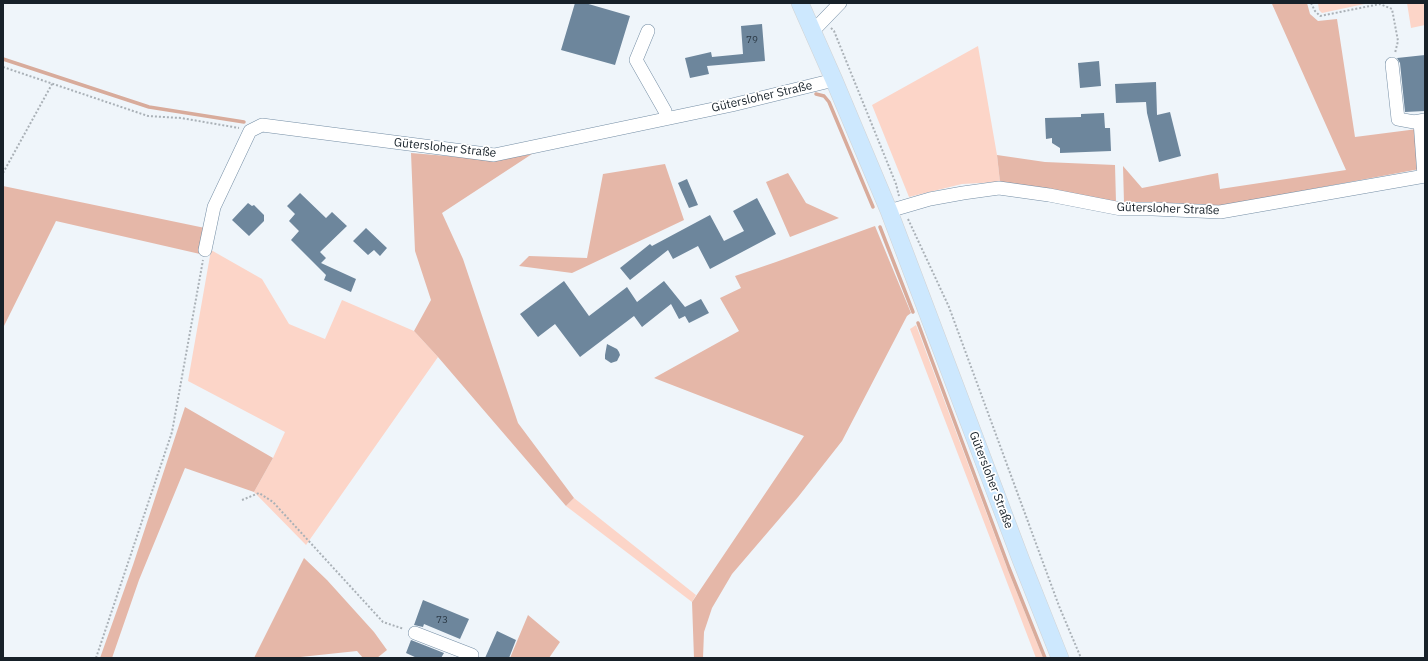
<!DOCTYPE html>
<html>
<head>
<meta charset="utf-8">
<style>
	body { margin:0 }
	#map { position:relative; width:1428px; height:661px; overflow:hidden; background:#eff5fa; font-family:"IBM Plex Sans",sans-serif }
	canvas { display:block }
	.frame { position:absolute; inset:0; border:4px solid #172129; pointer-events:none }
</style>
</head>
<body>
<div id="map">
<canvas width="1428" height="661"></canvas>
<div class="frame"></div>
</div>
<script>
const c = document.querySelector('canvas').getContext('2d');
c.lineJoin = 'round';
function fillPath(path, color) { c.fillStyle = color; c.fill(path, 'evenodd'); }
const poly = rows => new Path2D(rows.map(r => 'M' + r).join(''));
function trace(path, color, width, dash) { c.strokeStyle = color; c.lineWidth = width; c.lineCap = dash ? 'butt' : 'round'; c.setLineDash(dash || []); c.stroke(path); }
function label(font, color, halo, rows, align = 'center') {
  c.font = font + ' "IBM Plex Sans",sans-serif'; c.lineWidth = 3.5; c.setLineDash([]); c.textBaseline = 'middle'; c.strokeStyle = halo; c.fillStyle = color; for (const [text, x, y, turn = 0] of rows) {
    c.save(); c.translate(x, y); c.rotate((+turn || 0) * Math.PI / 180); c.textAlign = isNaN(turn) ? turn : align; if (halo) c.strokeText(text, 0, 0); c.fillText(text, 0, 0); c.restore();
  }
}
fillPath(poly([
	[1318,3,1369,3,1322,13,1319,10],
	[1407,3,1425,3,1425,25,1411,28],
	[978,46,997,155,1000,182,962,184,909,197,872,105],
	[211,250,262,279,289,324,325,339,342,300,414,331,438,357,306,545,254,492,273,458,285,432,188,381],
	[916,325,1007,568,1043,658,1036,658,910,329],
	[574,498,696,595,692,602,566,506]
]), '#fcd5c8');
fillPath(poly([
	[1277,3,1307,3,1310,14,1318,21,1337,19,1355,137,1425,128,1425,168,1221,206,1124,203,1123,166,1142,188,1218,173,1220,189,1346,170,1272,4],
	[411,153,496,160,532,154,442,213,463,259,518,423,574,498,566,506,438,357,414,331,431,300,415,251],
	[997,155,1045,162,1115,165,1116,202,1000,182],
	[665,164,684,220,572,273,519,266,529,256,587,258,603,174],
	[788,173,806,203,839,218,790,237,766,182],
	[3,186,205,228,200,254,56,221,3,328],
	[875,226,911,313,907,316,842,441,798,497,732,574,712,608,704,632,703,658,694,658,692,602,804,436,654,378,739,331,720,298,741,288,735,276,776,262],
	[185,407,273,458,254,492,185,468,139,580,112,658,100,658,133,565],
	[304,558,327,580,374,632,387,650,377,658,363,658,357,651,291,658,254,658],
	[528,615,560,642,549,658,510,658]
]), '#e5b7a8');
trace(poly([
	[3,59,149,107,244,122],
	[816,94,824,96,829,102,873,207],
	[880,227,913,312],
	[918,323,1009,568,1045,658]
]), '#d8ab9b', 3.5);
fillPath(poly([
	[575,3,585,3,630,16,615,65,561,50],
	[762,24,765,61,707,66,709,74,690,78,685,58,711,52,712,57,743,54,741,26],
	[1425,55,1425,111,1405,112,1400,63,1397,58],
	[1099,61,1101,86,1080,88,1078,63],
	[1156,82,1157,115,1170,112,1181,156,1159,162,1147,113,1146,102,1116,103,1115,84],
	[1104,113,1105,128,1110,128,1111,151,1060,153,1060,148,1052,143,1052,138,1046,139,1045,118,1081,117,1081,114],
	[687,179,698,205,689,208,678,183],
	[300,193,326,218,332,212,347,226,320,252,326,258,321,263,356,279,351,292,324,280,326,275,291,240,299,231,289,221,295,214,287,206],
	[757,198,776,234,710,269,698,246,673,259,668,250,630,280,620,268,650,244,652,246,710,215,724,241,744,231,733,211],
	[248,203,252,206,254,205,264,215,264,221,249,236,232,220],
	[366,228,387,248,380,256,374,250,368,255,353,241],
	[564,281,589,316,627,287,637,302,664,281,685,307,701,299,709,313,689,323,685,316,679,319,671,304,642,327,634,316,580,357,555,324,538,337,520,314],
	[607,344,617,349,619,352,620,355,617,361,611,363,605,359,605,355],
	[423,600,469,619,460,639,424,624,423,627,414,625],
	[497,631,516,640,509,658,485,658],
	[411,640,444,653,441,658,417,658,406,653]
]), '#6d869c');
const minor = poly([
	[648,31,636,60,665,111,666,118],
	[813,31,840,3],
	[1392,64,1398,119,1414,122,1425,120],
	[1420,121,1424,176],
	[889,211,930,199,963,193,999,188,1049,195,1121,209,1153,209,1220,212,1425,176],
	[205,250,214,207,250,131,262,125,494,155,732,105,834,80],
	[415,633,472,655,471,658]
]);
const major = poly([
	[800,3,834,80,889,211,1021,560,1060,658]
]);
trace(minor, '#758ea5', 14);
trace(major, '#d1d3d4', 18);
trace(poly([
	[1311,3,1315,11,1320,16,1380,4,1392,9,1398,41,1395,53],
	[831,28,834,31,896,184,899,196],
	[3,67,148,116,181,118,239,128],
	[3,173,52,84],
	[908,219,949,307,1059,606,1081,658],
	[242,500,259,493,273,502,383,622,404,629],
	[96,658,172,432,203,260]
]), '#aab1b7', 2, [2, 2]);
trace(minor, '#fff', 13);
trace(major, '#cde8fe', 17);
label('10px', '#2c3a46', null, [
	["79",752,40],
	["73",442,620]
]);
label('12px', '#172129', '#fff', [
	["Gütersloher Straße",762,97,-13],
	["Gütersloher Straße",445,148,6],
	["Gütersloher Straße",1168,209,2],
	["Gütersloher Straße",991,480,69]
]);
</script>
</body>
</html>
